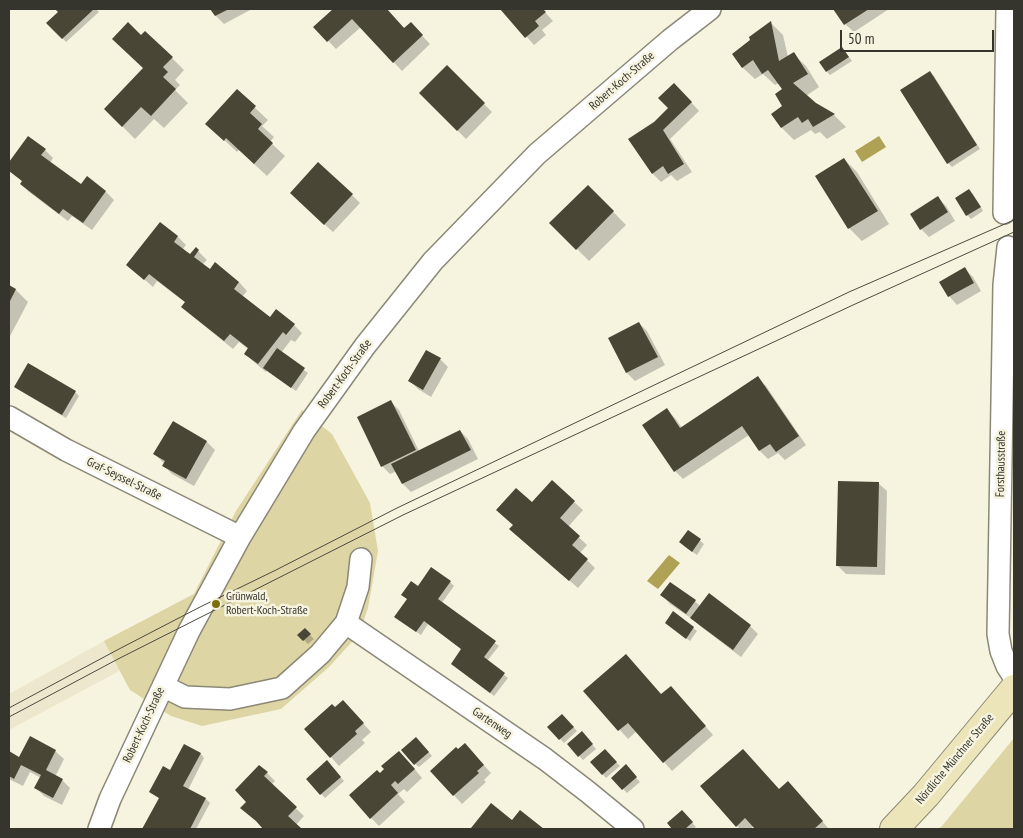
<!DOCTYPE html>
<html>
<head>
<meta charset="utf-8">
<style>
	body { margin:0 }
	#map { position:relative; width:1023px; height:838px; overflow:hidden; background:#f6f3df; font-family:"PT Sans Narrow",sans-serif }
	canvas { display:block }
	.frame { position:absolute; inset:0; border:10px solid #35342d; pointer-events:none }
	.scale { position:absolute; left:840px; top:30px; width:154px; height:22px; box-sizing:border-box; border:2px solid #35342d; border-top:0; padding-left:6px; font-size:15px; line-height:18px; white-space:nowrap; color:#35342d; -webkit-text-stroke:4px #f6f3df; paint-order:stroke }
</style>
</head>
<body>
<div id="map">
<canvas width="1023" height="838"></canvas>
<div class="frame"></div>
<div class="scale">50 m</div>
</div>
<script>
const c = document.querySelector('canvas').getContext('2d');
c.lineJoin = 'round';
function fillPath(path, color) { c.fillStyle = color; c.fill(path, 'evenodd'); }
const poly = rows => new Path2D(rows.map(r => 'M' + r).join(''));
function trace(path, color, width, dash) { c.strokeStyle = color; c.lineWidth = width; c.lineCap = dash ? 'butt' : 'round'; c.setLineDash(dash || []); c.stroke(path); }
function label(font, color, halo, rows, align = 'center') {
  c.font = font + ' "PT Sans Narrow",sans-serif'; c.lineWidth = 5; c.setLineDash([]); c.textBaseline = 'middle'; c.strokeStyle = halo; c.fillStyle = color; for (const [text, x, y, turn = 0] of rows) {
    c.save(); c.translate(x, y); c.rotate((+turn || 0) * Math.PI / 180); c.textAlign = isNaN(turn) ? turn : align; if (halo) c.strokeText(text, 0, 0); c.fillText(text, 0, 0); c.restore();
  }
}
fillPath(poly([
	[194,594,153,653,9,730,9,694,104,641]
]), '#ede8cd');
fillPath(poly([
	[302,410,332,434,370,503,378,551,368,608,359,634,329,667,281,709,202,726,171,716,130,690,104,641,194,594,236,511],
	[1014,738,1014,829,938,829,942,826]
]), '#ded5a5');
fillPath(poly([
	[879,136,886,147,862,162,855,151],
	[669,555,680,563,658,589,647,581]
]), '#b0a255');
fillPath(poly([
	[57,9,96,9,99,12,66,42,48,23,60,12],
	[212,9,252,9,224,24,216,16],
	[335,9,386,9,405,29,411,24,430,44,402,71,361,27,336,49,315,27],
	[502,9,542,9,553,21,542,30,546,35,534,45],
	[835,9,889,9,854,32,845,24],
	[771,23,783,35,788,57,793,54,806,66,819,87,806,96,815,104,834,115,846,127,827,139,820,132,815,134,811,130,794,140,782,128,773,114,784,107,783,89,779,83,775,85,763,74,755,79,742,67],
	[842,48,852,61,830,75,827,72],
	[172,58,184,70,175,80,180,85,175,90,188,103,164,128,154,119,135,139,105,109,144,69],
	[447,67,492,112,466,139,420,93],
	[930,72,934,76,980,149,952,167,948,163],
	[237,91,268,120,262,126,274,137,270,142,285,156,267,176,239,150,237,152,220,136],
	[683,93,699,111,670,139,692,172,677,181,671,175,661,182,652,173,655,123],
	[29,137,45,150,53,158,50,163,81,186,87,178,106,192,114,200,92,230,72,216,68,221,29,192,21,184,23,182,9,170,9,164],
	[844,159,857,172,889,224,862,241,849,228,817,177],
	[588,186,626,225,589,261,551,223],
	[969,190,973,194,983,211,971,219,967,215],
	[352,195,360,203,333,232,300,202],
	[938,198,946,206,955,221,929,237,921,229],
	[160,224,178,237,186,245,182,250,190,256,196,249,207,260,202,265,210,271,239,282,247,291,242,297,270,319,294,325,302,333,295,342,291,340,281,353,308,373,296,391,267,371,266,372,254,362,245,353,248,349,239,342,233,349,191,315,183,307,186,303,157,281,153,287,128,265],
	[965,269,973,277,981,291,957,305,949,296],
	[9,286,16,290,28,302,9,338],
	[639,323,647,331,665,365,635,381,627,373,610,339],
	[440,359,448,367,431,397,418,389,410,381],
	[757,377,766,386,806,445,785,460,778,453,768,459,760,451,749,435,683,479,675,471,667,410,675,418,682,428],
	[15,387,75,392,79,396,66,418,19,390],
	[391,402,399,410,419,451,460,431,468,439,478,459,411,492,403,484,397,471,390,474,382,466],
	[174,423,207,442,215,450,194,486,172,474,164,466,165,464,154,454],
	[878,483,887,491,885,575,846,574,838,566],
	[574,502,583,510,568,527,587,545,580,553,595,568,578,588,519,537,533,504],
	[688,531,704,544,697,555,684,546],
	[450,582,454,586,441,604,499,646,487,661,508,678,494,696,456,667,463,650,428,624,421,635,399,620,418,588],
	[662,595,695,601,700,606,709,595,750,626,758,634,741,657,700,626,695,621,670,604],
	[666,623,693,628,697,631,690,641],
	[305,630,314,639,308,644,299,635],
	[585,691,679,696,713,735,672,771,637,731,628,739],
	[335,709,351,710,371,732,362,740,365,743,339,766,306,729],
	[562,715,577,731,564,743,549,727],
	[585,736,596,749,583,760,568,744],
	[420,742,432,756,419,767,415,764],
	[184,746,201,754,204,758,188,790,206,799,210,803,196,829,143,829,160,799,151,792,170,772],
	[55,751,64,759,55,777,62,780,70,788,62,805,44,796,36,788,41,778,30,772,23,786,9,779,9,753,20,759],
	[605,751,620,766,606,778,592,762],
	[473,753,491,773,484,780,486,782,462,804,432,771],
	[407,760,422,778,407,792,404,789,398,794,405,802,379,826,371,818,380,774],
	[330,766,344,781,325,798,307,779],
	[629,770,640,782,627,793,613,778],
	[267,773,275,781,271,785,304,816,296,825,301,829,265,829,242,808,247,802,237,790],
	[702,786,796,791,829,829,756,829,754,826,750,829,740,829],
	[520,811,542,829,474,829,472,827,512,822],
	[682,811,696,827,693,829,674,829,668,823]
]), '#0003');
fillPath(poly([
	[55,9,94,9,62,39,46,23,58,12],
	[210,9,229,9,215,16],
	[333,9,387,9,404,28,411,22,423,35,393,63,352,19,327,42,313,27],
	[500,9,543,9,546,12,535,21,539,26,525,38],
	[833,9,869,9,844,25],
	[771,21,779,61,794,52,808,74,793,83,816,103,835,114,813,127,808,119,802,123,798,117,781,128,771,114,782,106,775,94,782,89,768,70,762,74,753,60,742,68,732,54,750,40,749,37],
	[128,22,141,35,145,31,173,57,163,67,168,72,163,77,176,89,151,116,141,107,122,127,104,109,143,68,112,39],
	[842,47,849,57,826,72,819,62],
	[447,65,485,103,457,131,419,93],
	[930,71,977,145,947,164,900,90],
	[674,83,692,102,663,130,684,164,668,174,663,166,652,174,628,139,654,122,668,108,658,98],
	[237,89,256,106,250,113,262,124,258,129,273,143,254,164,226,138,224,141,205,124],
	[28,136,46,149,41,155,81,184,87,176,106,191,83,223,63,209,59,214,20,184,22,181,9,171,9,162],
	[844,158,878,211,848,229,815,176],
	[318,162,353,194,324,225,290,193],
	[588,185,614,211,576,250,549,223],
	[969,189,981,207,966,216,955,198],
	[938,196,948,212,920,230,910,214],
	[160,222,178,236,174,242,190,254,196,247,199,250,194,257,210,269,215,262,239,282,234,289,270,317,276,309,295,324,286,335,283,332,258,364,244,354,248,348,230,334,224,341,181,307,185,302,149,274,144,280,126,265],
	[965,267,974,283,948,297,939,282],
	[9,285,16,289,9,303],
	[639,322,658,357,626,373,608,338],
	[277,348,305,368,291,388,263,368],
	[426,350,441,358,423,390,408,381],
	[28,363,76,391,62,415,14,387],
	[758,376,799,436,776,452,770,444,759,451,742,426,674,472,642,425,667,408,680,428],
	[391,400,416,450,381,467,357,417],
	[173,421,207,441,186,479,162,466,165,461,153,454],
	[460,430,471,450,402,484,391,464],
	[552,480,575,501,560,518,580,536,572,545,588,559,569,581,509,529,513,525,496,510,516,488,532,502],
	[838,481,879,482,877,567,836,566],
	[688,530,701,539,692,552,679,542],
	[431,567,451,581,438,599,496,641,484,657,505,673,490,693,451,664,461,649,424,621,416,632,394,617,407,599,401,595,411,581,418,586],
	[670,582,696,600,686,614,660,595],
	[709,593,751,625,733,650,690,618],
	[673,611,694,627,686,639,665,623],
	[305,628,311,634,303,641,297,635],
	[626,654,661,694,671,686,706,726,663,763,628,723,618,731,583,691],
	[343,700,364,723,355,731,357,734,330,758,304,729,332,704,335,707],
	[562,714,574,727,559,740,547,727],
	[582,731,593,744,578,757,567,744],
	[30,736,56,750,46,770,63,779,53,798,34,788,41,775,21,765,14,779,9,776,9,751,19,757],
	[416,737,429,752,414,765,401,750],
	[465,743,484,765,477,771,479,773,453,796,430,771,456,747,458,749],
	[184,744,201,753,183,786,206,798,190,829,142,829,159,798,149,792,163,766,170,770],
	[605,749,617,762,602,775,590,762],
	[743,749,779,789,788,781,823,821,814,829,755,829,745,818,736,827,700,786],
	[399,751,415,769,398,784,395,781,391,785,398,793,370,819,349,795,377,770,380,773,384,769,381,766],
	[327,760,341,777,320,795,306,779],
	[626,764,637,777,622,790,611,778],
	[259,765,268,772,264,776,297,807,288,816,302,829,263,829,256,821,240,808,246,802,235,790],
	[491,803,512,820,520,810,544,829,473,829,471,828],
	[682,810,693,822,685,829,672,829,667,823]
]), '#494636');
const minor = poly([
	[1004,213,1007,9],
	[1008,247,1004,285,998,634,1001,651,1007,666,1014,677],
	[9,417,66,450,240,537],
	[346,623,545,759,588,792,633,829],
	[163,686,185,697,230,699,282,688,320,654,346,623,358,587,361,559],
	[99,829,110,799,189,631,240,537,304,431,365,346,433,261,537,154,670,40,710,9]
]);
const secondary = poly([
	[894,829,926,795,1014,689]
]);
trace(minor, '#8b8877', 24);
trace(secondary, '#8b8877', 30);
trace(minor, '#fff', 21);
trace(secondary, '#ece5ba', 28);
trace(poly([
	[9,708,119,649,202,606,276,570,397,508,849,292,1014,220],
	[9,717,118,659,403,515,853,305,1014,232]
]), '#4c4b42', 1);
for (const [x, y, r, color] of [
	[216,604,5,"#7e6e0b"]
]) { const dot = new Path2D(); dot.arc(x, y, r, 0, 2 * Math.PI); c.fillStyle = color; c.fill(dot); trace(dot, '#f6f3df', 2); }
label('12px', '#35342d', '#f6f3df', [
	["Robert-Koch-Straße",622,81,-41],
	["Robert-Koch-Straße",345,374,-54],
	["Forsthausstraße",1001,464,-89],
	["Graf-Seyssel-Straße",124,479,26],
	["Gartenweg",492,723,34],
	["Robert-Koch-Straße",144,725,-65],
	["Nördliche Münchner Straße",955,759,-50]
]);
label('12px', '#35342d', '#f6f3df', [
	["Grünwald,",226,597],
	["Robert-Koch-Straße",226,611]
], 'left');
</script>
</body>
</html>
